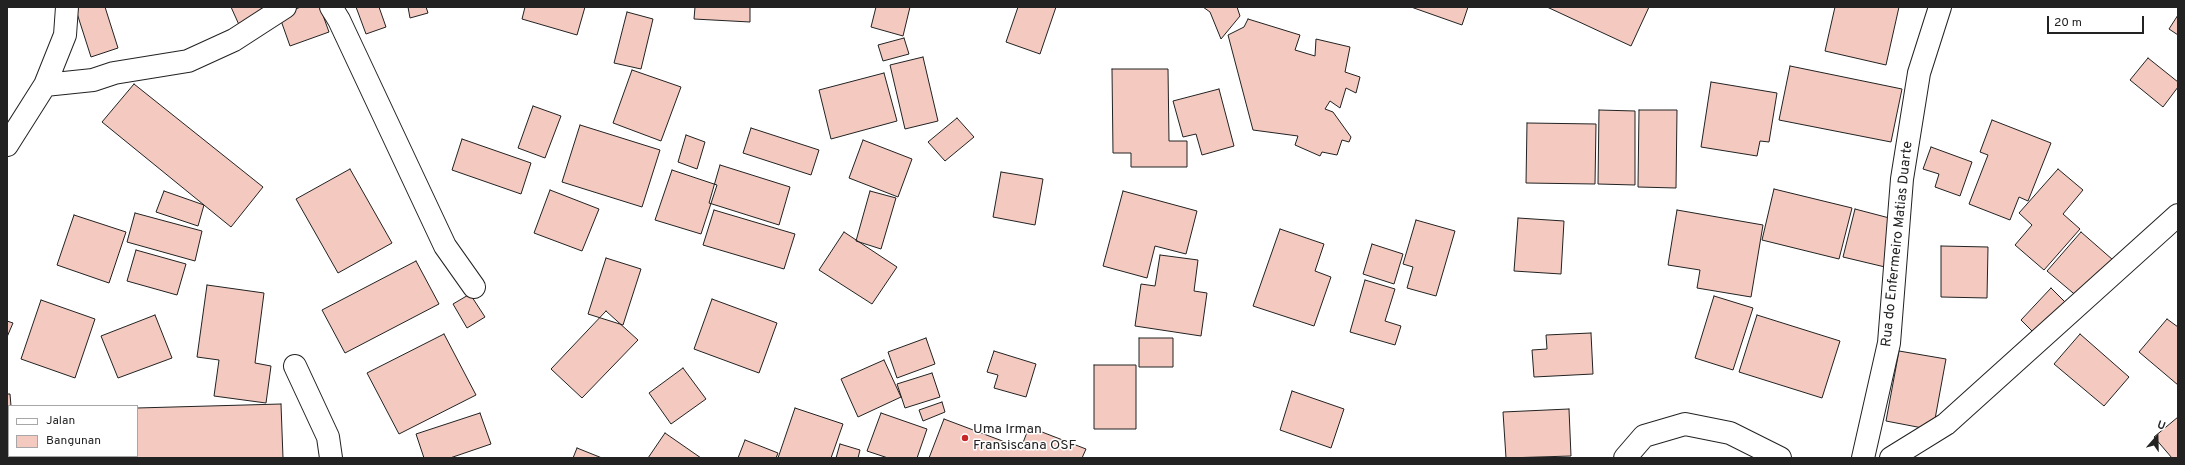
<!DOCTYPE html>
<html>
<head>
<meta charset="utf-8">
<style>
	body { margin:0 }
	#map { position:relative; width:2185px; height:465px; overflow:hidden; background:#fff; font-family:Overpass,sans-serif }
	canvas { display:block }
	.frame { position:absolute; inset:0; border:8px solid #222; pointer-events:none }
	.legend { position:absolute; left:8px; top:405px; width:130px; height:52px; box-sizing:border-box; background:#fff; border:1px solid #a7a7a7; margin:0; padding:5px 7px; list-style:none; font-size:12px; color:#222 }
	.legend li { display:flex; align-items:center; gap:8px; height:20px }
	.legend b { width:20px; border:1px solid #a7a7a7 }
	.north { position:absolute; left:2137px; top:417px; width:40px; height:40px; -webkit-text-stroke:3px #fff; paint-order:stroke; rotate:20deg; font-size:11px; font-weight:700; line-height:16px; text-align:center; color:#222 }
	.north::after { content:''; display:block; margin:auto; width:14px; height:18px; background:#222; clip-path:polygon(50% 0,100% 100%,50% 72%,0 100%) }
	.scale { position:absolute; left:2047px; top:16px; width:97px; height:18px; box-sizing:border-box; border:2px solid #222; border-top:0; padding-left:5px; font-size:12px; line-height:14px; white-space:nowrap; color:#222; -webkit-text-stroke:3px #fff; paint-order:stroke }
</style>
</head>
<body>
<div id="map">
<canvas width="2185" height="465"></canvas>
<div class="frame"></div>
<ul class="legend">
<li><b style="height:5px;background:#fff"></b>Jalan</li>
<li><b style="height:11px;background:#f3c9c0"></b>Bangunan</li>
</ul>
<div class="north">U</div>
<div class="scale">20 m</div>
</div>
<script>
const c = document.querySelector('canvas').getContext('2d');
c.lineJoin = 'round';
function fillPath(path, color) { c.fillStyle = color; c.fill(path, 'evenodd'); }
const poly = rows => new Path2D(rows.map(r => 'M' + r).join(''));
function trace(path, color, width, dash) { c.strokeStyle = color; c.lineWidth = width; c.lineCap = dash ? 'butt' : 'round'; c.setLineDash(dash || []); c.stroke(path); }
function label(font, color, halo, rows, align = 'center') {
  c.font = font + ' Overpass,sans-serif'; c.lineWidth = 3; c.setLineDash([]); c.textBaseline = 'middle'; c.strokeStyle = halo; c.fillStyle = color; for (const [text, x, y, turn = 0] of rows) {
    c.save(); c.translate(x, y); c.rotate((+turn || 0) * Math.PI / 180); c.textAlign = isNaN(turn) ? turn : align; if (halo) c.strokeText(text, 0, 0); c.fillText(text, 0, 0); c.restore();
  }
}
const building = poly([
	[75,7,105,7,118,48,91,57,75,7],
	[231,7,282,7,240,27,231,7],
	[301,7,320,7,329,32,290,46,279,15,301,7],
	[356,7,379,7,386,27,366,34,356,7],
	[408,7,426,7,428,13,410,18,408,7],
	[525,7,585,7,577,35,522,19,525,7],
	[695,7,750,7,750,22,694,19,695,7],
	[876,7,910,7,903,36,871,27,876,7],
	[1018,7,1056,7,1040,54,1006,42,1018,7],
	[1203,7,1237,7,1240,16,1221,39,1210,12,1203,7],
	[1411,7,1468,7,1462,25,1411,7],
	[1547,7,1649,7,1631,46,1547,7],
	[1835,7,1899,7,1886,65,1825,51,1835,7],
	[627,12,653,19,641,69,614,63,627,12],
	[2178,15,2178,35,2169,29,2178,15],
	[1248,19,1300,35,1295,50,1315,56,1316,39,1350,47,1345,72,1360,77,1356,93,1346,88,1340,108,1330,101,1325,109,1333,112,1351,137,1349,142,1342,140,1337,155,1322,152,1320,156,1295,145,1298,136,1253,130,1228,35,1244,27,1248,19],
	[904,38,909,54,883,61,878,45,904,38],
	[923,57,938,121,905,129,890,65,923,57],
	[2148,58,2178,82,2178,87,2163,107,2130,80,2148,58],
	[1790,66,1902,89,1891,142,1779,120,1790,66],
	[1112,69,1168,69,1169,141,1187,141,1187,167,1131,167,1131,153,1113,153,1112,69],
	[632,70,681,87,661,141,613,123,632,70],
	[884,73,897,121,831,139,819,90,884,73],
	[1711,82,1777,93,1769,142,1760,141,1757,156,1701,147,1711,82],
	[134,84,263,187,231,227,102,122,134,84],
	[1219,89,1234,146,1202,155,1196,134,1183,137,1173,101,1219,89],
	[533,106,561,116,545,158,518,148,533,106],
	[1599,110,1635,111,1635,185,1598,184,1599,110],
	[1639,110,1677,110,1676,188,1638,187,1639,110],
	[957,118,974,137,945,161,928,142,957,118],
	[1992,120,2051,143,2028,201,2019,197,2010,220,1969,204,1988,155,1980,152,1992,120],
	[1527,123,1596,124,1595,184,1526,183,1527,123],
	[580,125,660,150,642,207,562,182,580,125],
	[751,128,819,150,811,175,743,153,751,128],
	[686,135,705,142,697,169,678,162,686,135],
	[462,139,531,163,521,194,452,170,462,139],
	[863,140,912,159,898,197,849,178,863,140],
	[1931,147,1972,162,1960,196,1935,187,1939,174,1923,169,1931,147],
	[720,165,790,187,779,225,709,203,720,165],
	[350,169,392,243,338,273,296,199,350,169],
	[2058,169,2083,190,2063,214,2080,229,2044,270,2015,245,2032,225,2019,213,2058,169],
	[672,170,717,185,701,234,655,220,672,170],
	[1001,172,1043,179,1035,225,993,217,1001,172],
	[1774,189,1852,208,1839,259,1762,240,1774,189],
	[550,190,599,209,582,251,534,233,550,190],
	[164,191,204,205,198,226,156,212,164,191],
	[870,191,896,198,881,249,856,241,870,191],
	[1123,191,1197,211,1186,254,1155,246,1147,278,1103,266,1123,191],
	[1855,209,1897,220,1885,267,1843,257,1855,209],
	[714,210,795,234,784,269,703,245,714,210],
	[1677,210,1763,225,1751,297,1697,288,1700,270,1668,265,1677,210],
	[135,213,202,231,195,261,127,242,135,213],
	[74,215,126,232,109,283,57,265,74,215],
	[1518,218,1564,221,1561,274,1514,271,1518,218],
	[1416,220,1455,231,1436,296,1407,288,1413,267,1403,264,1416,220],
	[1280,229,1324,244,1315,271,1331,277,1314,326,1253,306,1280,229],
	[844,232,897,267,872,304,819,270,844,232],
	[2081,232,2113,260,2079,298,2047,271,2081,232],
	[1372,244,1403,254,1394,284,1363,274,1372,244],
	[1941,246,1988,247,1987,298,1941,297,1941,246],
	[136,250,186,264,177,295,127,281,136,250],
	[1160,255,1198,260,1194,291,1207,293,1201,336,1135,326,1141,284,1155,286,1160,255],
	[606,258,641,269,623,325,588,314,606,258],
	[416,261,439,304,345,353,322,310,416,261],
	[1365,280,1395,289,1385,321,1401,326,1395,345,1350,332,1365,280],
	[207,285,264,293,255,363,271,366,266,403,214,396,219,360,197,357,207,285],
	[2051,288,2068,305,2038,337,2021,320,2051,288],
	[470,294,485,317,467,328,453,304,470,294],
	[1714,296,1753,308,1733,370,1695,358,1714,296],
	[712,299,777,323,759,373,694,349,712,299],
	[41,300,95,319,75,378,21,359,41,300],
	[606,311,638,340,582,398,551,369,606,311],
	[155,315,172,358,118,378,101,336,155,315],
	[1757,315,1840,341,1822,398,1739,372,1757,315],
	[2167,319,2178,327,2178,385,2139,352,2167,319],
	[7,321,13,323,7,337,7,321],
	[1591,333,1593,374,1534,377,1532,350,1547,349,1546,335,1591,333],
	[444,334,476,395,399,434,367,373,444,334],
	[2080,334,2129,377,2104,406,2054,364,2080,334],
	[926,338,935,364,897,378,888,352,926,338],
	[1139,338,1173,338,1173,367,1139,367,1139,338],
	[994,351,1036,364,1026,397,994,388,998,375,987,372,994,351],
	[1899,351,1946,359,1933,430,1886,421,1899,351],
	[884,360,901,397,858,417,841,379,884,360],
	[1094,365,1136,365,1136,429,1094,429,1094,365],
	[683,368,706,399,671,424,649,393,683,368],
	[932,373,940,397,905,408,897,384,932,373],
	[1292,391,1344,409,1331,448,1280,430,1292,391],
	[7,394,10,394,11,406,9,406,9,437,7,437,7,394],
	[942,402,945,412,923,421,919,410,942,402],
	[281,404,283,458,132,458,132,456,137,456,137,408,281,404],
	[795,408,843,424,831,458,778,458,795,408],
	[1569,409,1571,456,1506,458,1503,412,1569,409],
	[480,413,491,444,450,458,424,458,416,434,480,413],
	[881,413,927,429,917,458,888,458,867,451,881,413],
	[2178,417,2178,458,2172,458,2154,437,2178,417],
	[944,419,1021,448,1029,427,1086,449,1082,458,929,458,944,419],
	[665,433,701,458,648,458,665,433],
	[745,440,778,453,776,458,738,458,745,440],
	[840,444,860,450,858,458,836,458,840,444],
	[577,448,602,458,573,458,577,448]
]);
fillPath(building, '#f3c9c0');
trace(building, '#222', 1);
const street = poly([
	[331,7,339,20,445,246,474,287],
	[45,85,93,80,114,73,188,61,234,40,285,7],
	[7,145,45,85,65,35,67,7],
	[295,366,328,437,331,458],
	[1625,458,1644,436,1685,424,1730,433,1780,458],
	[1891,458,1946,424,2178,215]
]);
const secondary = poly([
	[1863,458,1889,343,1902,179,1919,73,1940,7]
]);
trace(street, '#222', 24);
trace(secondary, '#222', 24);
trace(street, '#fff', 22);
trace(secondary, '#fff', 22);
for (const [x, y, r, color] of [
	[965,438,4,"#c62828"]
]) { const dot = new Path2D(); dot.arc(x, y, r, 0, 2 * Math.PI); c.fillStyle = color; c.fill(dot); trace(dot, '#fff', 1.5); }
label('14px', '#222', '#fff', [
	["Rua do Enfermeiro Matias Duarte",1898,244,-84]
]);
label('14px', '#222', '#fff', [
	["Uma Irman",973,430],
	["Fransiscana OSF",973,446]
], 'left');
</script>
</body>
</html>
